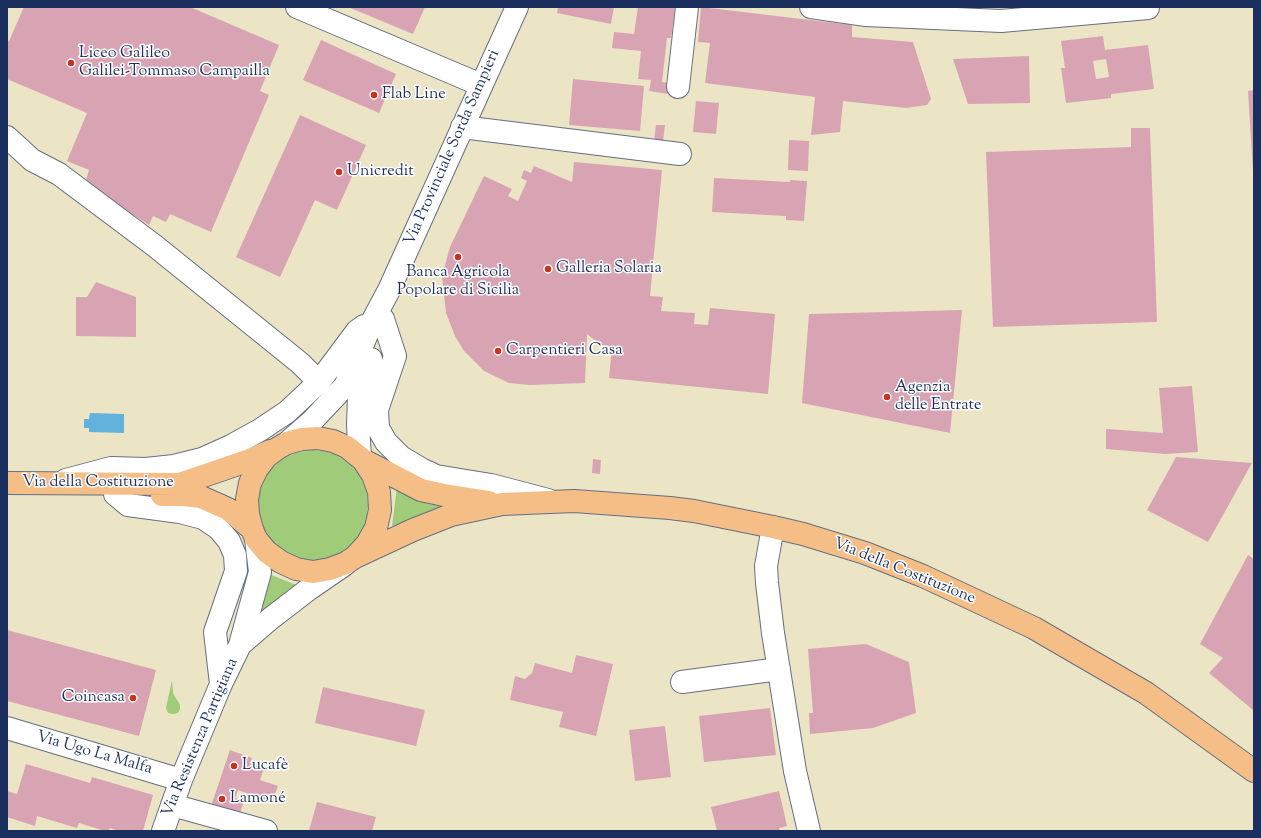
<!DOCTYPE html>
<html>
<head>
<meta charset="utf-8">
<style>
	body { margin:0 }
	#map { position:relative; width:1261px; height:838px; overflow:hidden; background:#ebe5c5; font-family:"Sorts Mill Goudy",serif }
	canvas { display:block }
	.frame { position:absolute; inset:0; border:8px solid #1b2f5e; pointer-events:none }
</style>
</head>
<body>
<div id="map">
<canvas width="1261" height="838"></canvas>
<div class="frame"></div>
</div>
<script>
const c = document.querySelector('canvas').getContext('2d');
c.lineJoin = 'round';
function fillPath(path, color) { c.fillStyle = color; c.fill(path, 'evenodd'); }
const poly = rows => new Path2D(rows.map(r => 'M' + r).join(''));
function trace(path, color, width, dash) { c.strokeStyle = color; c.lineWidth = width; c.lineCap = dash ? 'butt' : 'round'; c.setLineDash(dash || []); c.stroke(path); }
function label(font, color, halo, rows, align = 'center') {
  c.font = font + ' "Sorts Mill Goudy",serif'; c.lineWidth = 3; c.setLineDash([]); c.textBaseline = 'middle'; c.strokeStyle = halo; c.fillStyle = color; for (const [text, x, y, turn = 0] of rows) {
    c.save(); c.translate(x, y); c.rotate((+turn || 0) * Math.PI / 180); c.textAlign = isNaN(turn) ? turn : align; if (halo) c.strokeText(text, 0, 0); c.fillText(text, 0, 0); c.restore();
  }
}
fillPath(poly([
	'258 505a55 55 0 1 1 110 0a55 55 0 1 1-110 0Z',
	[397,487,420,501,448,509,392,526],
	[269,574,299,586,256,617],
	[172,680,173,693,180,705,180,709,178,713,173,714,168,713,166,708]
]), '#a0cb78');
fillPath(poly([
	[90,413,124,414,124,433,89,432,89,428,84,428,84,419,89,419]
]), '#63b2dd');
fillPath(poly([
	[24,7,190,7,279,45,260,91,269,95,211,232,170,214,166,222,153,216,149,225,85,183,89,170,67,161,87,113,7,79,7,40,9,41],
	[348,7,425,7,413,34],
	[558,7,614,7,611,24,557,13],
	[638,7,675,7,671,38,667,38,662,82,669,83,668,94,649,91,651,80,638,79,641,51,612,48,614,32,634,34],
	[701,7,852,25,852,37,913,42,931,99,927,105,906,108,843,101,840,132,811,135,815,97,705,83,710,43,698,42],
	[1103,36,1105,50,1148,45,1154,89,1111,94,1111,98,1066,103,1061,68,1065,68,1061,41],
	[1106,59,1109,77,1096,79,1093,61],
	[321,40,396,74,379,113,303,80],
	[1029,56,1030,103,968,104,953,59],
	[573,79,644,86,640,131,569,125],
	[1254,90,1254,171,1253,171,1248,91],
	[696,101,719,103,716,134,693,132],
	[300,115,366,145,337,210,315,200,280,277,236,257],
	[656,125,665,125,663,142,654,141],
	[1131,128,1150,128,1157,322,993,327,986,152,1131,147],
	[789,140,809,141,808,171,788,170],
	[574,162,662,170,650,296,663,297,661,311,695,313,694,324,708,325,710,308,775,314,768,394,609,378,612,346,601,345,587,334,585,383,530,385,509,383,484,371,464,351,455,336,446,313,442,276,450,247,484,176,512,189,508,196,518,201,527,181,521,178,524,170,531,173,534,166,572,182],
	[714,178,790,182,790,180,807,181,804,221,786,220,786,216,712,212],
	[96,282,136,297,136,337,76,336,76,297,87,297],
	[962,310,950,433,802,403,809,314],
	[1192,386,1198,452,1165,454,1106,449,1106,429,1163,433,1159,388],
	[1176,457,1252,463,1208,542,1147,510],
	[593,459,601,460,600,474,592,473],
	[1248,555,1254,559,1254,711,1209,673,1223,658,1200,644],
	[7,630,156,670,139,736,7,701],
	[866,644,909,662,916,713,873,728,810,734,809,713,813,713,808,649],
	[576,655,613,664,596,736,559,727,563,712,510,700,515,676,525,679,532,673,535,663,572,673],
	[323,687,425,710,416,746,315,723],
	[770,708,776,755,704,762,699,716],
	[665,726,671,777,635,781,629,730],
	[230,750,252,758,250,764,264,768,260,780,278,786,272,802,238,790,235,798,244,801,239,816,211,806],
	[26,764,90,783,92,777,153,795,143,831,119,831,110,828,109,831,105,831,79,823,77,828,37,816,35,826,7,817,7,791,17,794],
	[779,791,787,826,779,828,780,831,717,831,711,807],
	[317,802,376,817,372,831,309,831]
]), '#d8a4b4');
const minor = poly([
	[297,7,481,85],
	[811,7,866,15,1001,21,1148,8],
	[678,87,687,7],
	[462,127,680,154],
	[7,137,32,160,59,174,155,246,300,363,319,382],
	[383,319,395,356,377,410,378,428,386,442,401,457,423,470,436,476,491,485,548,500],
	[287,443,312,421,345,386,373,320,389,290,517,7],
	[360,457,358,425,359,396,371,359],
	[66,480,111,468,146,469,174,466,202,459,231,446,260,430,287,412,319,382,357,331,364,326],
	[115,494,128,505,180,512,203,518,218,528,229,541,235,555,236,571,215,632,221,684],
	[773,527,766,566,767,583,773,633,795,771,809,831],
	[240,645,270,619,309,589,344,565],
	[682,682,779,669],
	[7,728,181,780],
	[172,805,266,831],
	[163,831,181,780,221,684,240,645,260,572,256,539]
]);
const major = poly([
	[363,460,421,490,444,495,489,502],
	[7,483,180,484,247,461,270,451],
	[162,495,184,495,201,497,228,509,252,529],
	[355,557,367,544,376,528,380,510,379,492,373,475,363,460,347,447,333,441,318,438,302,439,287,443,278,448,266,457,257,469,250,483,247,499,248,514,252,529,256,539,267,552,281,562,296,569,313,572,330,569,346,563,355,557,413,530,451,515,502,504,574,501,670,508,694,511,773,527,803,534,865,553,923,576,1034,628,1146,693,1254,771]
]);
trace(minor, '#646f82', 24);
trace(major, '#646f82', 24);
trace(minor, '#fff', 22);
trace(major, '#f6be87', 22);
for (const [x, y, r, color] of [
	[71,63,4,"#c8321e"],
	[374,95,4,"#c8321e"],
	[339,172,4,"#c8321e"],
	[458,257,4,"#c8321e"],
	[548,269,4,"#c8321e"],
	[498,351,4,"#c8321e"],
	[887,397,4,"#c8321e"],
	[133,698,4,"#c8321e"],
	[234,766,4,"#c8321e"],
	[222,799,4,"#c8321e"]
]) { const dot = new Path2D(); dot.arc(x, y, r, 0, 2 * Math.PI); c.fillStyle = color; c.fill(dot); trace(dot, '#fff', 1.5); }
label('16px', '#1b2f5e', '#fff', [
	["Liceo Galileo",79,54],
	["Galilei-Tommaso Campailla",79,72],
	["Flab Line",382,95],
	["Unicredit",347,172],
	["Galleria Solaria",556,269],
	["Banca Agricola",458,273,"center"],
	["Popolare di Sicilia",458,291,"center"],
	["Carpentieri Casa",506,351],
	["Agenzia",895,388],
	["delle Entrate",895,406],
	["Coincasa",125,698,"right"],
	["Lucafè",242,766],
	["Lamoné",230,799]
], 'left');
label('16px', '#1b2f5e', '#fff', [
	["Via Provinciale Sorda Sampieri",453,148,-66],
	["Via della Costituzione",98,483],
	["Via della Costituzione",904,572,22],
	["Via Resistenza Partigiana",201,738,-67],
	["Via Ugo La Malfa",94,754,16]
]);
</script>
</body>
</html>
